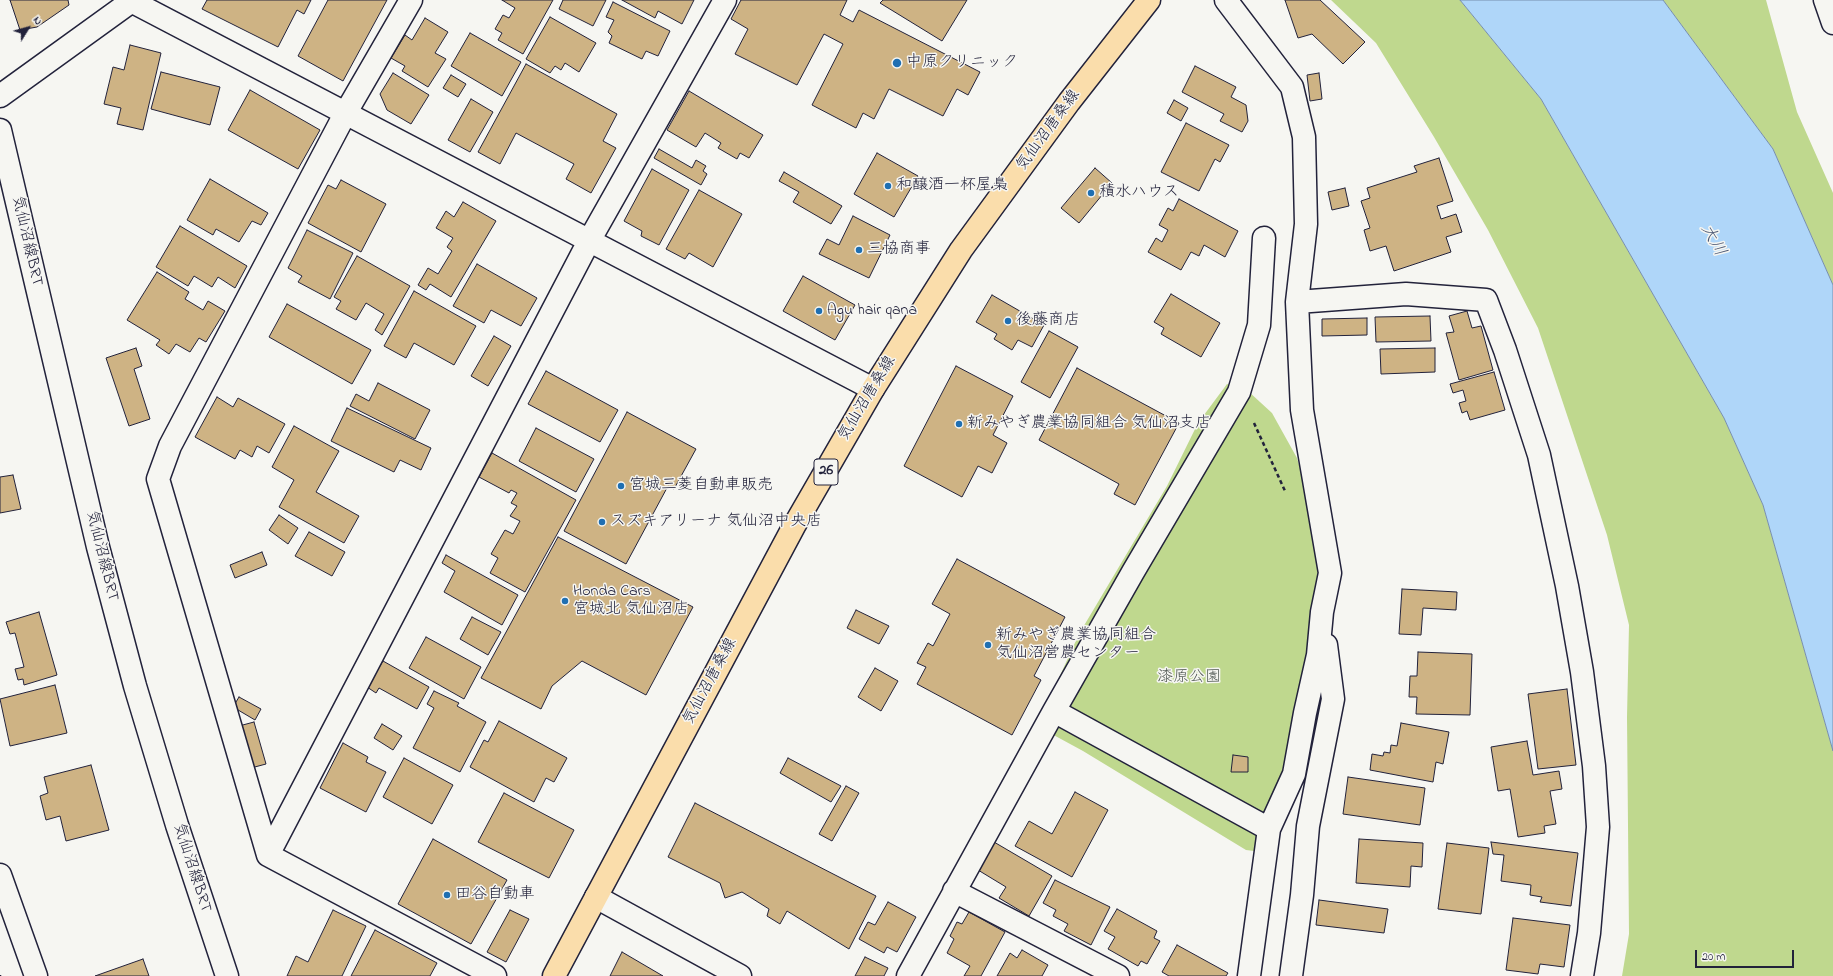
<!DOCTYPE html>
<html>
<head>
<meta charset="utf-8">
<style>
  body { margin:0 }
  #map { position:relative; width:1833px; height:976px; overflow:hidden; background:#f6f6f2; font-family:"Indie Flower",sans-serif }
  canvas { display:block }
  .north { position:absolute; left:8px; top:8px; width:40px; height:40px; -webkit-text-stroke:3px #f6f6f2; paint-order:stroke; rotate:53deg; font-size:11px; font-weight:700; line-height:16px; text-align:center; color:#22223b }
  .north::after { content:''; display:block; margin:auto; width:14px; height:18px; background:#22223b; clip-path:polygon(50% 0,100% 100%,50% 72%,0 100%) }
  .scale { position:absolute; left:1695px; top:950px; width:99px; height:18px; box-sizing:border-box; border:2px solid #22223b; border-top:0; padding-left:5px; font-size:12px; line-height:14px; white-space:nowrap; color:#22223b; -webkit-text-stroke:3px #f6f6f2; paint-order:stroke }
</style>
</head>
<body>
<div id="map">
<canvas width="1833" height="976"></canvas>
<div class="north">N</div>
<div class="scale">20 m</div>
</div>
<script>
const context = document.querySelector('canvas').getContext('2d');
context.lineJoin = 'round';
function paint(path, color) { context.fillStyle = color; context.fill(path, 'evenodd'); }
const toPath = rows => new Path2D(rows.map(r => 'M' + r).join(''));
function trace(path, color, width, dash) { context.strokeStyle = color; context.lineWidth = width; context.lineCap = dash ? 'butt' : 'round'; context.setLineDash(dash || []); context.stroke(path); }
function label(font, color, halo, rows, align = 'center') {
  context.font = font + ' "Indie Flower","Klee One",sans-serif'; context.lineWidth = 3; context.setLineDash([]); context.textBaseline = 'middle'; context.strokeStyle = halo; context.fillStyle = color; for (const [text, x, y, turn = 0] of rows) {
    context.save(); context.translate(x, y); context.rotate((+turn || 0) * Math.PI / 180); context.textAlign = isNaN(turn) ? turn : align; if (halo) context.strokeText(text, 0, 0); context.fillText(text, 0, 0); context.restore();
  }
}
const green = toPath([
  [1331,0,1460,0,1541,99,1724,418,1763,505,1833,751,1833,976,1622,976,1629,934,1627,717,1629,625,1607,535,1538,328,1488,230,1434,137,1376,43],
  [1663,0,1766,0,1797,112,1833,193,1833,285,1773,149],
  [1227,384,1248,391,1272,413,1297,458,1311,506,1323,579,1291,758,1254,851,1246,850,1083,751,1037,726,1079,634,1167,486,1198,423]
]);
const water = toPath([
  [1460,0,1663,0,1773,149,1833,285,1833,751,1763,505,1724,418,1541,99,1460,0]
]);
const building = toPath([
  [10,0,68,0,69,5,37,27,20,30,10,0],
  [207,0,311,0,304,14,297,10,278,47,202,9,207,0],
  [328,0,387,0,343,81,298,56,328,0],
  [502,0,553,0,523,54,498,40,502,33,495,29,503,15,509,18,515,8,502,0],
  [563,0,606,0,593,26,559,9,563,0],
  [622,0,694,0,682,24,658,11,655,18,622,0],
  [741,0,847,0,840,15,853,22,859,10,980,72,968,95,957,89,943,116,889,89,874,119,863,113,856,128,812,105,843,44,824,34,797,85,735,54,748,29,731,19,741,0],
  [883,0,967,0,942,41,880,3,883,0],
  [1285,0,1320,0,1365,42,1343,64,1312,34,1298,38,1285,0],
  [613,2,670,31,658,56,646,51,642,59,609,43,612,36,608,32,614,20,606,17,613,2],
  [550,17,596,43,579,72,565,63,561,70,555,66,550,73,526,59,550,17],
  [425,18,448,32,435,53,446,59,428,87,402,71,405,66,391,58,405,35,412,40,425,18],
  [470,33,521,62,502,96,451,66,470,33],
  [130,45,161,53,143,130,117,124,121,108,104,104,113,67,124,70,130,45],
  [526,64,617,114,603,141,616,148,591,193,566,179,574,164,516,133,500,164,478,152,526,64],
  [1195,66,1236,87,1231,97,1246,105,1248,121,1242,132,1220,121,1224,114,1182,92,1195,66],
  [161,72,220,87,210,125,151,109,161,72],
  [393,73,429,95,411,124,387,110,380,94,393,73],
  [1319,73,1322,99,1310,101,1307,75,1319,73],
  [451,75,466,84,458,97,443,88,451,75],
  [250,90,320,130,298,169,228,130,250,90],
  [689,91,763,135,749,158,740,153,737,159,718,148,721,143,705,133,696,147,667,130,689,91],
  [471,99,493,112,470,152,448,140,471,99],
  [1174,100,1188,108,1181,121,1167,113,1174,100],
  [1186,123,1229,145,1220,162,1215,159,1199,191,1161,172,1186,123],
  [659,149,692,168,696,160,706,166,703,171,707,174,701,185,654,158,659,149],
  [877,153,918,176,894,217,854,194,877,153],
  [1439,158,1453,201,1437,206,1441,219,1456,214,1462,232,1446,237,1451,252,1394,271,1386,246,1370,251,1364,230,1370,228,1361,201,1370,198,1367,188,1417,172,1414,166,1439,158],
  [1095,168,1112,183,1079,223,1061,208,1095,168],
  [652,169,689,190,659,245,641,236,642,231,624,221,652,169],
  [784,172,842,206,831,224,793,202,799,192,779,181,784,172],
  [210,179,268,213,261,225,252,221,239,242,216,229,213,235,187,220,210,179],
  [341,180,386,204,361,252,308,223,328,185,336,189,341,180],
  [1345,188,1349,206,1332,210,1328,192,1345,188],
  [699,190,742,214,713,267,689,253,685,259,666,249,699,190],
  [1179,199,1238,231,1225,257,1204,245,1199,256,1191,252,1181,270,1148,252,1156,238,1162,242,1168,230,1159,225,1168,208,1173,211,1179,199],
  [463,202,496,221,451,297,430,284,426,290,418,285,428,268,438,274,452,251,447,247,453,238,436,228,446,211,454,217,463,202],
  [853,216,890,235,869,278,819,254,827,239,839,245,853,216],
  [180,226,247,266,235,288,218,277,212,287,194,276,188,286,156,267,180,226],
  [307,230,353,253,330,299,298,282,302,276,288,268,307,230],
  [357,256,410,286,382,335,375,330,384,314,366,303,356,320,336,309,341,301,334,297,357,256],
  [477,264,537,298,521,326,491,310,484,323,453,306,477,264],
  [157,272,189,292,185,299,203,310,208,301,225,311,206,342,199,338,190,352,176,344,169,354,156,345,160,340,127,320,157,272],
  [803,276,855,305,835,340,783,311,803,276],
  [414,291,476,326,454,365,414,343,406,358,384,346,414,291],
  [1171,294,1220,323,1201,357,1161,334,1164,328,1154,322,1171,294],
  [992,295,1044,325,1032,347,1018,340,1012,350,994,339,997,334,976,322,992,295],
  [287,304,371,350,352,384,269,337,287,304],
  [1467,311,1472,328,1481,326,1493,370,1459,380,1446,333,1454,332,1449,316,1467,311],
  [1430,316,1431,341,1376,342,1375,317,1430,316],
  [1367,318,1367,335,1322,336,1322,319,1367,318],
  [1049,331,1078,347,1050,398,1021,382,1049,331],
  [494,336,511,346,488,386,471,376,494,336],
  [136,348,142,366,134,369,150,419,129,426,106,358,136,348],
  [1435,348,1435,372,1381,374,1380,349,1435,348],
  [956,366,1013,396,993,435,1007,443,992,473,978,466,962,497,904,466,956,366],
  [1077,368,1179,423,1135,505,1114,494,1119,484,1039,440,1077,368],
  [546,371,618,410,600,442,528,404,546,371],
  [1494,372,1505,410,1470,420,1467,411,1462,413,1459,403,1466,401,1463,390,1453,393,1450,384,1494,372],
  [378,383,430,410,415,439,350,406,356,394,369,401,378,383],
  [217,397,233,407,238,398,285,424,269,453,257,446,252,457,240,450,235,459,195,437,217,397],
  [347,408,431,448,421,470,400,460,394,472,331,441,347,408],
  [627,412,696,449,674,489,668,486,626,564,564,531,627,412],
  [294,426,339,451,316,492,359,516,344,543,279,507,294,480,272,467,294,426],
  [536,428,594,459,576,492,519,461,536,428],
  [492,453,576,500,525,592,490,573,498,558,491,554,505,530,513,534,520,521,510,516,517,506,511,503,517,493,511,490,509,493,479,477,492,453],
  [13,475,21,509,0,513,0,477,13,475],
  [279,515,298,528,288,544,269,530,279,515],
  [309,532,345,552,332,576,295,556,309,532],
  [558,537,693,607,646,695,582,661,552,686,541,709,481,678,558,537],
  [262,552,267,565,235,578,230,565,262,552],
  [446,555,518,595,502,625,444,592,455,571,442,563,446,555],
  [957,559,1065,617,1034,676,1041,680,1012,735,917,684,926,667,917,663,928,643,933,646,950,614,932,604,957,559],
  [1402,589,1457,592,1456,610,1423,608,1421,635,1399,634,1402,589],
  [856,610,889,626,879,644,847,628,856,610],
  [39,612,57,675,24,685,23,679,18,680,15,669,24,667,15,633,10,634,6,622,39,612],
  [472,617,501,632,488,655,460,639,472,617],
  [426,637,481,667,464,699,409,668,426,637],
  [1418,652,1472,654,1470,715,1416,714,1417,697,1409,697,1410,676,1417,676,1418,652],
  [383,661,429,687,417,709,379,688,376,693,367,687,383,661],
  [875,668,898,681,881,711,858,697,875,668],
  [55,685,67,733,10,746,0,699,55,685],
  [1567,689,1576,765,1538,769,1528,694,1567,689],
  [434,691,459,703,457,706,486,722,460,772,413,748,434,708,427,704,434,691],
  [239,697,261,709,255,720,233,707,239,697],
  [499,721,567,758,554,782,546,778,534,802,470,767,484,740,488,742,499,721],
  [254,722,266,764,251,768,239,726,254,722],
  [1401,723,1449,732,1443,764,1436,762,1433,782,1370,770,1372,754,1383,756,1384,752,1390,753,1391,745,1397,746,1401,723],
  [382,724,402,736,393,750,374,738,382,724],
  [1527,741,1533,775,1559,771,1562,789,1550,791,1556,824,1544,826,1545,833,1518,837,1510,789,1498,791,1491,747,1527,741],
  [343,743,368,757,366,762,386,772,366,812,320,788,343,743],
  [1233,755,1248,757,1248,772,1231,772,1233,755],
  [404,758,453,785,432,824,383,797,404,758],
  [788,758,841,786,831,802,780,773,788,758],
  [91,765,109,830,66,841,60,816,46,820,40,796,48,793,44,777,91,765],
  [1348,777,1425,788,1420,825,1343,814,1348,777],
  [846,786,859,793,832,841,819,834,846,786],
  [1075,792,1108,810,1072,877,1015,846,1029,821,1052,834,1075,792],
  [504,793,574,830,549,878,478,842,504,793],
  [695,803,876,896,849,949,787,911,780,924,767,916,769,909,742,892,725,898,720,883,668,857,695,803],
  [433,839,507,880,471,944,398,904,433,839],
  [1359,839,1423,843,1422,867,1411,866,1410,887,1356,883,1359,839],
  [994,842,1052,876,1029,916,999,898,1006,887,978,870,994,842],
  [1491,842,1578,853,1571,906,1540,902,1542,897,1530,895,1531,885,1501,881,1504,855,1493,854,1491,842],
  [1447,843,1489,848,1481,914,1438,909,1447,843],
  [1055,880,1110,907,1091,945,1064,931,1068,924,1053,916,1056,910,1043,903,1055,880],
  [1319,900,1388,909,1384,933,1316,925,1319,900],
  [888,902,916,917,897,952,887,947,884,953,859,939,868,922,875,925,888,902],
  [1117,909,1157,931,1154,938,1160,941,1147,964,1141,961,1138,966,1108,949,1115,937,1104,931,1117,909],
  [333,910,366,926,342,976,287,976,296,956,308,962,333,910],
  [510,910,529,919,506,962,487,952,510,910],
  [969,912,1005,932,981,976,964,976,970,966,947,953,954,939,950,936,957,922,962,924,969,912],
  [1513,918,1570,925,1564,967,1540,964,1538,974,1506,970,1513,918],
  [375,930,437,963,430,976,351,976,375,930],
  [1177,945,1228,973,1226,976,1169,976,1162,972,1177,945],
  [1022,950,1048,965,1042,976,997,976,1010,953,1017,958,1022,950],
  [622,952,663,976,610,976,622,952],
  [865,957,888,968,884,976,855,976,865,957],
  [143,959,149,976,95,976,143,959]
]);
const path = toPath([
  [1254,423,1285,491],
  [0,975,0,976]
]);
const minor = toPath([
  [1226,0,1292,87,1304,137,1306,224,1297,302,1302,410,1330,573,1322,612,1318,655,1305,713,1294,774,1269,829,1249,976],
  [1825,0,1833,23],
  [131,1,873,389],
  [0,96,133,0],
  [0,130,98,547,135,686,177,825,227,976],
  [1297,302,1406,294,1486,300,1505,350,1539,455,1567,586,1582,672,1594,766,1598,827,1589,933,1582,976],
  [1054,711,1269,829],
  [268,855,158,479,170,446,345,114,411,0],
  [0,875,36,976],
  [954,891,1118,976],
  [596,897,740,976],
  [495,976,268,855,589,241,725,0],
  [908,976,1054,711,1133,572,1239,392,1259,325,1264,238],
  [1291,976,1302,895,1308,826,1333,699,1326,645]
]);
const major = toPath([
  [554,976,794,526,873,389,961,250,1069,102,1149,0]
]);
const markers = [
  [897,63,5,"#1f6fb2"],
  [888,186,4,"#1f6fb2"],
  [1091,193,4,"#1f6fb2"],
  [859,250,4,"#1f6fb2"],
  [819,311,4,"#1f6fb2"],
  [1008,321,4,"#1f6fb2"],
  [959,424,4,"#1f6fb2"],
  [621,486,4,"#1f6fb2"],
  [602,522,4,"#1f6fb2"],
  [565,601,4,"#1f6fb2"],
  [988,645,4,"#1f6fb2"],
  [447,895,4,"#1f6fb2"]
];
const shields = [
  [826,472,24]
];
const shieldNames = [
  ["26",826,472]
];
const poiNames = [
  ["中原クリニック",906,63],
  ["和醸酒一杯屋梟",896,186],
  ["積水ハウス",1099,193],
  ["三協商事",867,250],
  ["Agu hair qana",827,311],
  ["後藤商店",1016,321],
  ["新みやぎ農業協同組合 気仙沼支店",967,424],
  ["宮城三菱自動車販売",629,486],
  ["スズキアリーナ 気仙沼中央店",610,522],
  ["Honda Cars",573,592],
  ["宮城北 気仙沼店",573,610],
  ["新みやぎ農業協同組合",996,636],
  ["気仙沼営農センター",996,654],
  ["田谷自動車",455,895]
];
const streetNames = [
  ["気仙沼唐桑線",1049,131,-54],
  ["気仙沼線BRT",26,241,77],
  ["気仙沼唐桑線",868,399,-59],
  ["気仙沼線BRT",101,556,76],
  ["気仙沼唐桑線",711,682,-62],
  ["気仙沼線BRT",191,868,72]
];
const parkNames = [
  ["漆原公園",1189,678]
];
const waterNames = [
  ["大川",1712,241,61]
];
paint(green, '#bfd88e');
paint(water, '#afd6f9');
trace(water, '#778ead', 1);
paint(building, '#ceb384');
trace(building, '#22223b', 1);
trace(minor, '#22223b', 25);
trace(major, '#22223b', 25);
trace(path, '#22223b', 2.5, [4, 3]);
trace(minor, '#f6f6f2', 22);
trace(major, '#faddab', 22);
for (const [x, y, r, color] of markers) { const dot = new Path2D(); dot.arc(x, y, r, 0, 2 * Math.PI); context.fillStyle = color; context.fill(dot); trace(dot, '#f6f6f2', 1.5); }
for (const [x, y, w] of shields) { const box = new Path2D(); box.roundRect(x - w / 2, y - 13, w, 26, 3); context.fillStyle = '#f6f6f2'; context.fill(box); trace(box, '#22223b', 1); }
label('bold 15px', '#22223b', null, shieldNames);
label('16px', '#22223b', '#f6f6f2', poiNames, 'left');
label('16px', '#22223b', '#f6f6f2', streetNames);
label('16px', '#515954', '#f6f6f2', parkNames);
label('italic 17px', '#4c5874', '#f6f6f2', waterNames);
</script>
</body>
</html>
